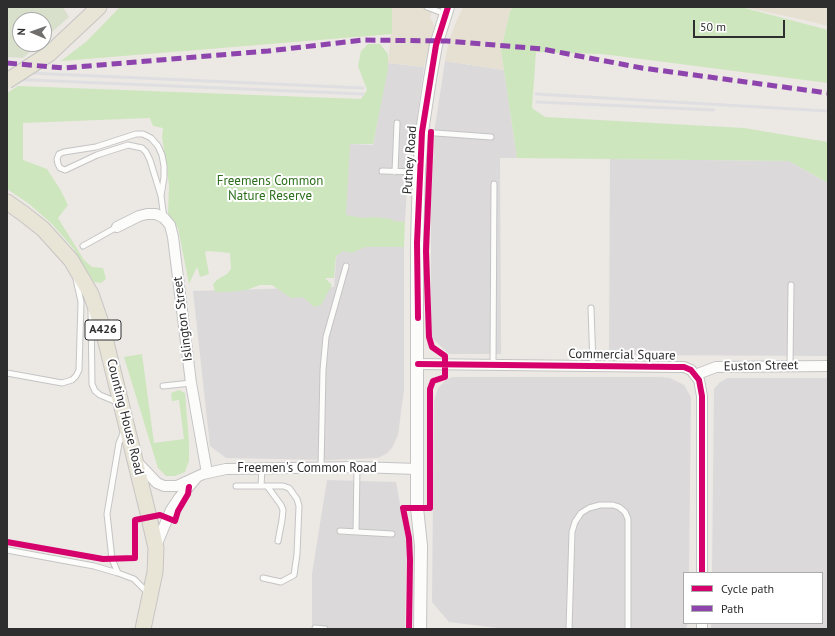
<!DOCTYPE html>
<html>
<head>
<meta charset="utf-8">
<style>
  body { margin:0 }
  #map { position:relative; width:835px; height:636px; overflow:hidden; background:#ece8e4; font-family:"PT Sans",sans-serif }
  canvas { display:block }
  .frame { position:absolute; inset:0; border:8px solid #2e2e2e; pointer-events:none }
  .legend { position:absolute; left:683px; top:572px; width:140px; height:52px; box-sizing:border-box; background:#fff; border:1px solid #ababab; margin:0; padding:5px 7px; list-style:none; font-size:12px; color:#2e2e2e }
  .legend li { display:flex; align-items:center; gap:8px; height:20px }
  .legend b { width:20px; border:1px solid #ababab }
  .north { position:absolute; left:12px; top:12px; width:40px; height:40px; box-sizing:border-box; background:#fff; border:1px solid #ababab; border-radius:50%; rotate:272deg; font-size:11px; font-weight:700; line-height:16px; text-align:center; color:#2e2e2e }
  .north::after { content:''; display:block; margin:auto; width:14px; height:18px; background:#706f6e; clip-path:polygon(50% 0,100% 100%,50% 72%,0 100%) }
  .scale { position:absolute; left:693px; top:20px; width:92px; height:18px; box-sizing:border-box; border:2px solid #2e2e2e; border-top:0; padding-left:5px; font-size:12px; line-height:14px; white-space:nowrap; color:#2e2e2e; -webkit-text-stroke:3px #fff; paint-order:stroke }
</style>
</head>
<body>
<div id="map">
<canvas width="835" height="636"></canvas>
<div class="frame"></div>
<ul class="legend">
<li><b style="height:5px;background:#d6006c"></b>Cycle path</li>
<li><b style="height:5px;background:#8e44ad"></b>Path</li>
</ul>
<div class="north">N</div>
<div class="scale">50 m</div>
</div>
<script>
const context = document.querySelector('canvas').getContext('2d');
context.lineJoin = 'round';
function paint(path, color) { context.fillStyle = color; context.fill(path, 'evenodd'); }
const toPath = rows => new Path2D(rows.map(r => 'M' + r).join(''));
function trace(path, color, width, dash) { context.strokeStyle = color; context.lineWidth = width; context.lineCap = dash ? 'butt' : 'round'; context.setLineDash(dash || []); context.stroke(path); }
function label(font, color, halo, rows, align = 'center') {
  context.font = font + ' "PT Sans",sans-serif'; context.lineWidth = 4; context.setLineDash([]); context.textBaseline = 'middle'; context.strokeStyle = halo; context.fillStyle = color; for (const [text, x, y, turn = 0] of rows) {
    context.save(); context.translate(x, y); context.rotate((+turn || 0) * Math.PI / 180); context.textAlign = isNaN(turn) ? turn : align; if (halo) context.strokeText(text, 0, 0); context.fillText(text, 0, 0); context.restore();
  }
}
const industrial = toPath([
  [445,61,504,70,517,158,500,158,501,354,449,354,431,337,431,204,435,127],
  [388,63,424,67,418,111,413,152,409,152,405,222,345,220,348,144,373,145],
  [610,159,789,161,828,183,828,356,609,355],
  [337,247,404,247,404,390,398,435,392,448,386,454,378,458,328,460,226,458,210,446,193,291,334,287],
  [453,377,661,377,670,378,684,385,691,397,689,573,684,573,684,623,688,623,686,629,506,629,449,622,432,602,434,401,438,388,447,379],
  [727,378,828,378,828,629,711,629,711,623,822,623,822,573,712,573,714,389,719,383],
  [327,480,396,482,407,543,405,629,312,629,312,574]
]);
const education = toPath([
  [120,7,433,7,430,18,433,22,434,28,424,67,388,63,391,34,61,61,87,41],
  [463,7,513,7,510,11,501,50,504,70,445,61,448,44,456,22],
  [743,7,828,7,828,26,804,20]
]);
const green = toPath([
  [120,7,392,7,392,34,61,61,87,41],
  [513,7,741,7,828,30,828,83,602,54,536,52,532,108,545,117,744,128,828,142,828,183,789,161,517,158,501,50,510,11],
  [368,44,380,44,388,54,388,69,373,144,350,144,346,215,362,218,375,217,391,219,394,221,405,222,404,247,365,247,352,253,343,251,336,256,334,278,325,278,332,285,321,305,314,307,303,297,291,298,272,285,260,285,247,290,227,292,215,292,213,284,218,279,227,274,231,269,230,253,208,251,205,252,209,274,200,277,197,267,189,284,178,228,168,214,169,185,162,137,163,128,153,126,150,118,23,123,23,160,47,169,60,189,68,205,58,218,84,260,92,267,103,268,106,279,101,283,94,282,73,248,52,224,28,203,7,189,7,93,18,86,361,99,367,90,358,66,361,51],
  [142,354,154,443,184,439,179,400,172,401,171,393,179,390,185,393,189,442,189,461,185,472,175,476,166,476,158,468,124,357]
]);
const cemetery = toPath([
  [7,7,63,7,69,17,44,39,44,20,20,20,20,44,39,44,23,58,7,57]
]);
const service = toPath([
  [427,7,445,14],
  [422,132,491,137],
  [382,171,418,172],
  [395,172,397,123],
  [161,196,164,177,164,166,162,155,158,146,151,138,143,134,136,134,96,147,64,152,59,154,57,159,58,164,60,168,65,170,97,155,128,145,142,148,146,152,150,160,161,196,164,218],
  [83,246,117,227],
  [591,308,593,365],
  [91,311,92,384,95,391,100,395,117,402],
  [790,365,791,285],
  [493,366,494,184],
  [7,373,62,383,72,380,76,376,79,370,81,302,76,279],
  [163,386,191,383],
  [321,467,323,370,326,337,346,266],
  [236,486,283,486,289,488,297,499,299,506,297,554,294,575,281,582,263,578],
  [261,486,262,468],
  [267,486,281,505,283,510,282,520,278,541],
  [340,531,392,534],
  [356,532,357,467],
  [7,550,94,566,118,573,134,579,147,592],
  [118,573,112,559,107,514,119,443,124,431],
  [315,628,325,629],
  [569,629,572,532,575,522,581,513,589,508,600,505,613,505,619,507,625,512,628,519,628,629]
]);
const minor = toPath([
  [117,227,139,216,147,214,156,214,164,218,170,225,173,237,191,383,207,473],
  [418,364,676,367,684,367,691,370,699,380,702,396,702,573],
  [695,375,716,367,828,366],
  [137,462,157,483,164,486,177,486,203,474,226,469,357,467,418,469],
  [156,546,171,510,179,498,197,477],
  [702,623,702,629]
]);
const tertiary = toPath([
  [420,629,421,546,417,508,417,243,419,172,422,132,430,79,436,45,448,7]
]);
const primary = toPath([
  [49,54,99,7],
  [7,202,24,214,43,229,71,260,91,294,102,326,147,509,156,548,155,572,143,629]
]);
const rail = toPath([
  [7,72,363,88],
  [7,79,363,94],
  [536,94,828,111],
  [537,102,714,110]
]);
const primaryBridge = toPath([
  [7,81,49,54]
]);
const quiet = toPath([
  [7,63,64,68,268,51,363,40,447,41,542,49,642,68,828,93]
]);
const cycleway = toPath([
  [418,318,417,243,422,132,436,45,448,7],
  [418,364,676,367,684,367,691,370,699,380,702,396,702,573],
  [7,542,103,559,135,558,135,520,160,515,175,521,178,511,188,494,189,487],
  [409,629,410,560,409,538,403,508,430,508,430,389,433,381,445,377,445,356,432,347,429,337,426,251,431,132]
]);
const shields = [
  [103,330,36]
];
const shieldNames = [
  ["A426",103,330]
];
const streetNames = [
  ["Putney Road",410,160,-86],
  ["Islington Street",183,319,-97],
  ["Commercial Square",622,355,1],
  ["Euston Street",761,366,-1],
  ["Counting House Road",125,417,76],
  ["Freemen's Common Road",307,468]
];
const parkNames = [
  ["Freemens Common",270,181],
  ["Nature Reserve",270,196]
];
paint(industrial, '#dcd9db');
paint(education, '#e6e0d3');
paint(green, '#cee6be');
paint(cemetery, '#d8e0cc');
trace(service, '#c5c4c5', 7);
trace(minor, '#c5c4c5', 12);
trace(tertiary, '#c5c4c5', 14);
trace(primary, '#c6c5c4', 17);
trace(service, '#fcfcfb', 5);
trace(minor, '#fcfcfb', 10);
trace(tertiary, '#fcfcfb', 12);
trace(primary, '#e8e4d6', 15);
trace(rail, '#dfdfe1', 3);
trace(primaryBridge, '#c6c5c4', 17, []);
trace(primaryBridge, '#e8e4d6', 15);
trace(quiet, '#8e44ad', 5, [10, 5]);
trace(cycleway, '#d6006c', 6);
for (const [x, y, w] of shields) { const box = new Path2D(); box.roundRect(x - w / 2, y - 10, w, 20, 3); context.fillStyle = '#fff'; context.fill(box); trace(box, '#2e2e2e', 1); }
label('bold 12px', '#2e2e2e', null, shieldNames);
label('13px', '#2e2e2e', '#fff', streetNames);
label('13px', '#2c6e1b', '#fff', parkNames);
</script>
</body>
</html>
